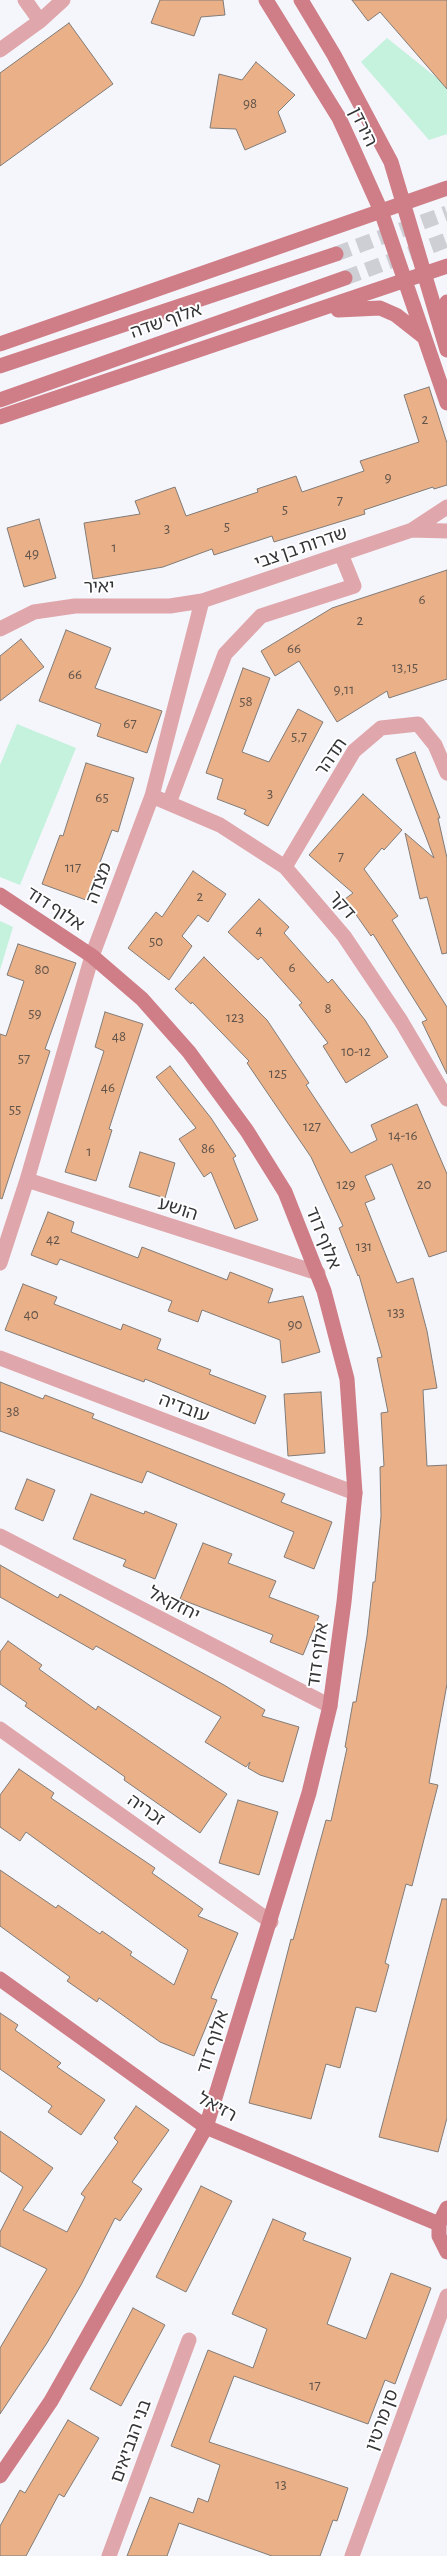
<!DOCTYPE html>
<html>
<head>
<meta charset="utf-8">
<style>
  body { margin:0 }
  canvas { display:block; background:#f5f5fc }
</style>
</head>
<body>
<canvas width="447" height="2556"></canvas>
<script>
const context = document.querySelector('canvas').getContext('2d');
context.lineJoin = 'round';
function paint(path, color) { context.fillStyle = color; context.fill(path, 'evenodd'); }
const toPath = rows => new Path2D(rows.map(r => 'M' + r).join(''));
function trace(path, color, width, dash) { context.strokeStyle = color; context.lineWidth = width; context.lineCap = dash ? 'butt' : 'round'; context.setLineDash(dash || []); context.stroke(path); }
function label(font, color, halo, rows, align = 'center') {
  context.font = font + ' "Alegreya Sans","Noto Sans Hebrew",sans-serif'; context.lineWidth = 4; context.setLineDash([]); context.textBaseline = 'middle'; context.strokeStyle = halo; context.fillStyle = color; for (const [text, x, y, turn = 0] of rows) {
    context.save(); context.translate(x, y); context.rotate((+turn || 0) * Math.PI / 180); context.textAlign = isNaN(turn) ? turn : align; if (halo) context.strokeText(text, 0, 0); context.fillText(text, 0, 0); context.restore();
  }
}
const green = toPath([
  [387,38,447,86,447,134,429,140,361,62],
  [17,724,76,748,20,885,0,877,0,765],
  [0,921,13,927,0,970]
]);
const building = toPath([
  [160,0,223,0,225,15,201,17,194,36,151,23,160,0],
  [352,0,447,0,447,89,380,12,368,21,352,0],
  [69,23,113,84,0,166,0,73,69,23],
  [256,62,295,95,278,112,286,132,245,150,236,129,210,128,219,74,242,80,256,62],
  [429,387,447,443,447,485,434,489,433,487,364,510,365,514,274,542,272,536,214,555,212,549,163,567,93,579,84,523,140,514,135,501,175,487,186,516,258,492,257,489,296,476,302,492,364,471,360,461,419,442,404,395,429,387],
  [39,519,56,578,24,587,7,528,39,519],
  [447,570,447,679,389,698,387,691,337,722,299,661,275,676,261,651,332,608,447,570],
  [66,630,111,648,95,688,162,711,147,753,97,736,101,724,39,701,66,630],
  [21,639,44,667,0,701,0,656,21,639],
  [243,668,270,678,242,752,269,762,298,709,323,722,268,826,244,814,246,810,217,799,223,779,206,773,243,668],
  [415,752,440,818,438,818,447,858,447,953,442,954,427,897,420,899,405,833,434,858,396,759,415,752],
  [86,763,134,778,118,832,112,830,86,900,42,884,60,835,63,836,86,763],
  [363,794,402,830,384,850,382,848,364,869,398,916,392,920,447,1007,447,1074,422,1022,427,1020,373,934,371,936,345,899,353,893,309,855,363,794],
  [193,871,226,894,208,922,198,915,182,936,192,946,169,980,128,948,156,912,162,917,193,871],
  [259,899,289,927,284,933,328,983,332,979,365,1020,388,1057,346,1083,323,1046,328,1043,299,1005,302,1003,261,957,258,960,228,932,259,899],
  [18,944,76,963,45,1049,50,1051,2,1199,0,1198,0,1034,6,1036,24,981,7,975,18,944],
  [204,957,267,1020,309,1083,306,1085,351,1153,377,1140,371,1125,417,1104,447,1174,447,1251,429,1257,392,1164,365,1176,375,1199,365,1203,397,1283,413,1278,427,1331,437,1388,423,1390,427,1466,447,1465,447,1684,429,1783,438,1785,412,1886,406,1884,385,1963,389,1965,376,2012,356,2007,340,2068,326,2064,311,2119,249,2103,291,1939,293,1940,326,1820,331,1821,347,1748,345,1747,353,1702,356,1702,367,1636,373,1582,375,1582,381,1516,380,1467,384,1466,381,1413,388,1412,377,1358,382,1357,359,1275,358,1276,339,1228,343,1226,311,1157,247,1063,249,1061,192,1002,191,1004,175,989,204,957],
  [105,1012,143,1024,109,1129,112,1130,96,1181,65,1172,104,1051,95,1047,105,1012],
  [170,1066,211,1118,236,1156,233,1158,258,1220,235,1229,211,1172,204,1177,179,1139,196,1128,156,1077,170,1066],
  [140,1152,175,1163,165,1198,129,1187,140,1152],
  [48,1212,74,1222,71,1232,138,1258,142,1247,227,1280,230,1272,273,1289,268,1303,303,1296,320,1352,282,1363,280,1340,202,1310,198,1322,168,1311,172,1301,60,1259,57,1265,31,1255,48,1212],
  [23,1284,57,1297,54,1304,121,1330,123,1324,161,1339,157,1349,211,1370,209,1374,266,1396,255,1424,145,1379,144,1382,5,1330,23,1284],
  [0,1382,43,1399,45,1395,94,1414,92,1418,285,1494,281,1502,332,1522,314,1569,284,1557,294,1532,147,1471,142,1483,0,1431,0,1382],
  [321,1392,325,1453,288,1456,284,1394,321,1392],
  [27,1479,55,1490,43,1521,15,1509,27,1479],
  [91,1494,144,1514,145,1511,177,1524,155,1579,123,1566,126,1560,73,1539,91,1494],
  [203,1543,232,1554,228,1563,276,1581,269,1597,319,1616,303,1655,270,1642,273,1635,180,1599,203,1543],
  [0,1565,58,1598,60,1594,224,1685,265,1710,262,1716,299,1727,283,1782,260,1775,248,1768,250,1762,246,1767,205,1742,221,1717,96,1646,93,1650,0,1597,0,1565],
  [8,1641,42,1665,39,1669,96,1710,98,1706,227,1794,200,1833,124,1780,125,1777,25,1706,27,1703,0,1684,0,1652,8,1641],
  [19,1769,54,1793,51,1798,155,1868,152,1873,203,1909,198,1916,238,1933,211,1998,217,2000,194,2056,160,2042,99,1998,97,2002,67,1981,70,1977,0,1926,0,1870,56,1908,58,1905,100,1934,102,1931,132,1952,130,1955,174,1985,188,1950,26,1832,20,1841,0,1827,0,1795,19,1769],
  [238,1800,278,1812,259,1875,219,1863,238,1800],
  [442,1899,447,1899,447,2118,438,2152,379,2137,442,1899],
  [0,2013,18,2025,15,2030,61,2063,57,2067,105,2100,81,2135,48,2112,52,2106,0,2069,0,2013],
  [136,2106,169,2130,132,2182,142,2189,120,2221,115,2218,81,2285,47,2343,0,2414,0,2348,47,2269,0,2246,0,2232,23,2187,0,2171,0,2131,53,2168,23,2210,67,2232,85,2197,81,2194,118,2142,114,2138,136,2106],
  [201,2186,232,2201,186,2292,156,2277,201,2186],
  [273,2219,306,2233,303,2240,351,2258,327,2324,366,2339,391,2273,431,2288,395,2384,385,2380,368,2424,234,2376,209,2442,348,2488,337,2521,333,2520,320,2556,272,2556,179,2523,167,2556,127,2556,150,2497,193,2513,198,2498,208,2502,220,2465,171,2446,208,2350,253,2368,267,2329,232,2314,273,2219],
  [133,2308,165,2325,121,2406,90,2389,133,2308],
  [68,2420,99,2438,64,2497,59,2494,26,2556,0,2556,0,2526,20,2490,25,2493,68,2420]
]);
const secondaryTunnel = toPath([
  [336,254,447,213],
  [345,278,447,240]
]);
const street = toPath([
  [25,0,40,21],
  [0,50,40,21,63,0],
  [412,530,447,531],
  [0,629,34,612,75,606,170,606,202,601,412,530,447,507],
  [152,796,220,825,285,867,344,936,401,1021,447,1099],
  [169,803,225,654,261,616,354,586,341,554],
  [285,867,354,751,381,728,418,724,435,745,447,773],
  [27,1180,318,1273],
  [0,1263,27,1180,92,956,152,796,202,601],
  [0,1358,355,1493],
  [0,1536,330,1706],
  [0,1729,271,1922],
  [109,2556,189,2340],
  [352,2556,447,2296]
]);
const secondary = toPath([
  [266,0,339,118,351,144,381,211,447,403],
  [301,0,334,55,391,162,447,350],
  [338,310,380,308,396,315,424,337],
  [442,327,447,302],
  [0,344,447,188],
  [0,366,336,254],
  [0,400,345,278],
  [0,417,447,266],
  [0,895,92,956,142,999,189,1052,247,1131,285,1192,324,1291,347,1379,355,1493,344,1602,330,1706,309,1793,206,2127,51,2401,0,2476],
  [0,1979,206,2127,439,2224],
  [447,2208,439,2224,439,2236,447,2252]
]);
const numberNames = [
  ["98",250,103],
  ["2",425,419],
  ["9",388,477],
  ["7",340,500],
  ["5",285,509],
  ["5",227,526],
  ["3",167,528],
  ["1",114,547],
  ["49",32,553],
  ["6",422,599],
  ["2",360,620],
  ["66",294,648],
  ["13,15",405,667],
  ["66",75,674],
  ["9,11",344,689],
  ["58",246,701],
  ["67",130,723],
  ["5,7",299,736],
  ["3",270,793],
  ["65",102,797],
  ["7",341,856],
  ["117",73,867],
  ["2",200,896],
  ["4",259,930],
  ["50",156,941],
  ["6",292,967],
  ["80",42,969],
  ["8",328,1008],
  ["59",35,1013],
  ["123",235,1017],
  ["48",119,1036],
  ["10-12",356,1051],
  ["57",24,1058],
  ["125",278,1073],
  ["46",108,1087],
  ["55",15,1109],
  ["127",312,1126],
  ["14-16",403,1135],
  ["86",208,1148],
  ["1",89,1151],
  ["129",346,1184],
  ["20",424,1184],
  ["42",53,1239],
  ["131",364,1246],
  ["133",396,1312],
  ["40",31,1314],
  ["90",295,1324],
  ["38",13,1411],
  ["17",315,2385],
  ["13",281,2484]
];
const streetNames = [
  ["הירדן",363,127,64],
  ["אלוף שדה",166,321,-19],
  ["שדרות בן צבי",301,548,-19],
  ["יאיר",99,587,-1],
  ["תדהר",331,757,-55],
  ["מצדה",99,883,-69],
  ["דקר",342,905,49],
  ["אלוף דוד",55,909,33],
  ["הושע",178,1209,18],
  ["אלוף דוד",323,1238,68],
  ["עובדיה",184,1408,21],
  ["יחזקאל",174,1604,27],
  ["אלוף דוד",318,1655,-82],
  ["זכריה",146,1810,35],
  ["אלוף דוד",213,2042,-72],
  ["רזיאל",217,2107,29],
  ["סן מרטין",382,2420,-70],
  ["בני הנביאים",131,2441,-70]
];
paint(green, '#c4f2dc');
paint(building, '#eab087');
trace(building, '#817c78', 1);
trace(secondaryTunnel, '#cecfd5', 15, [15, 8]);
trace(street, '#dfa7ab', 15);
trace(secondary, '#cf7e87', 15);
label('15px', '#62544b', null, numberNames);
label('18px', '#343537', '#fff', streetNames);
</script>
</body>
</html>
